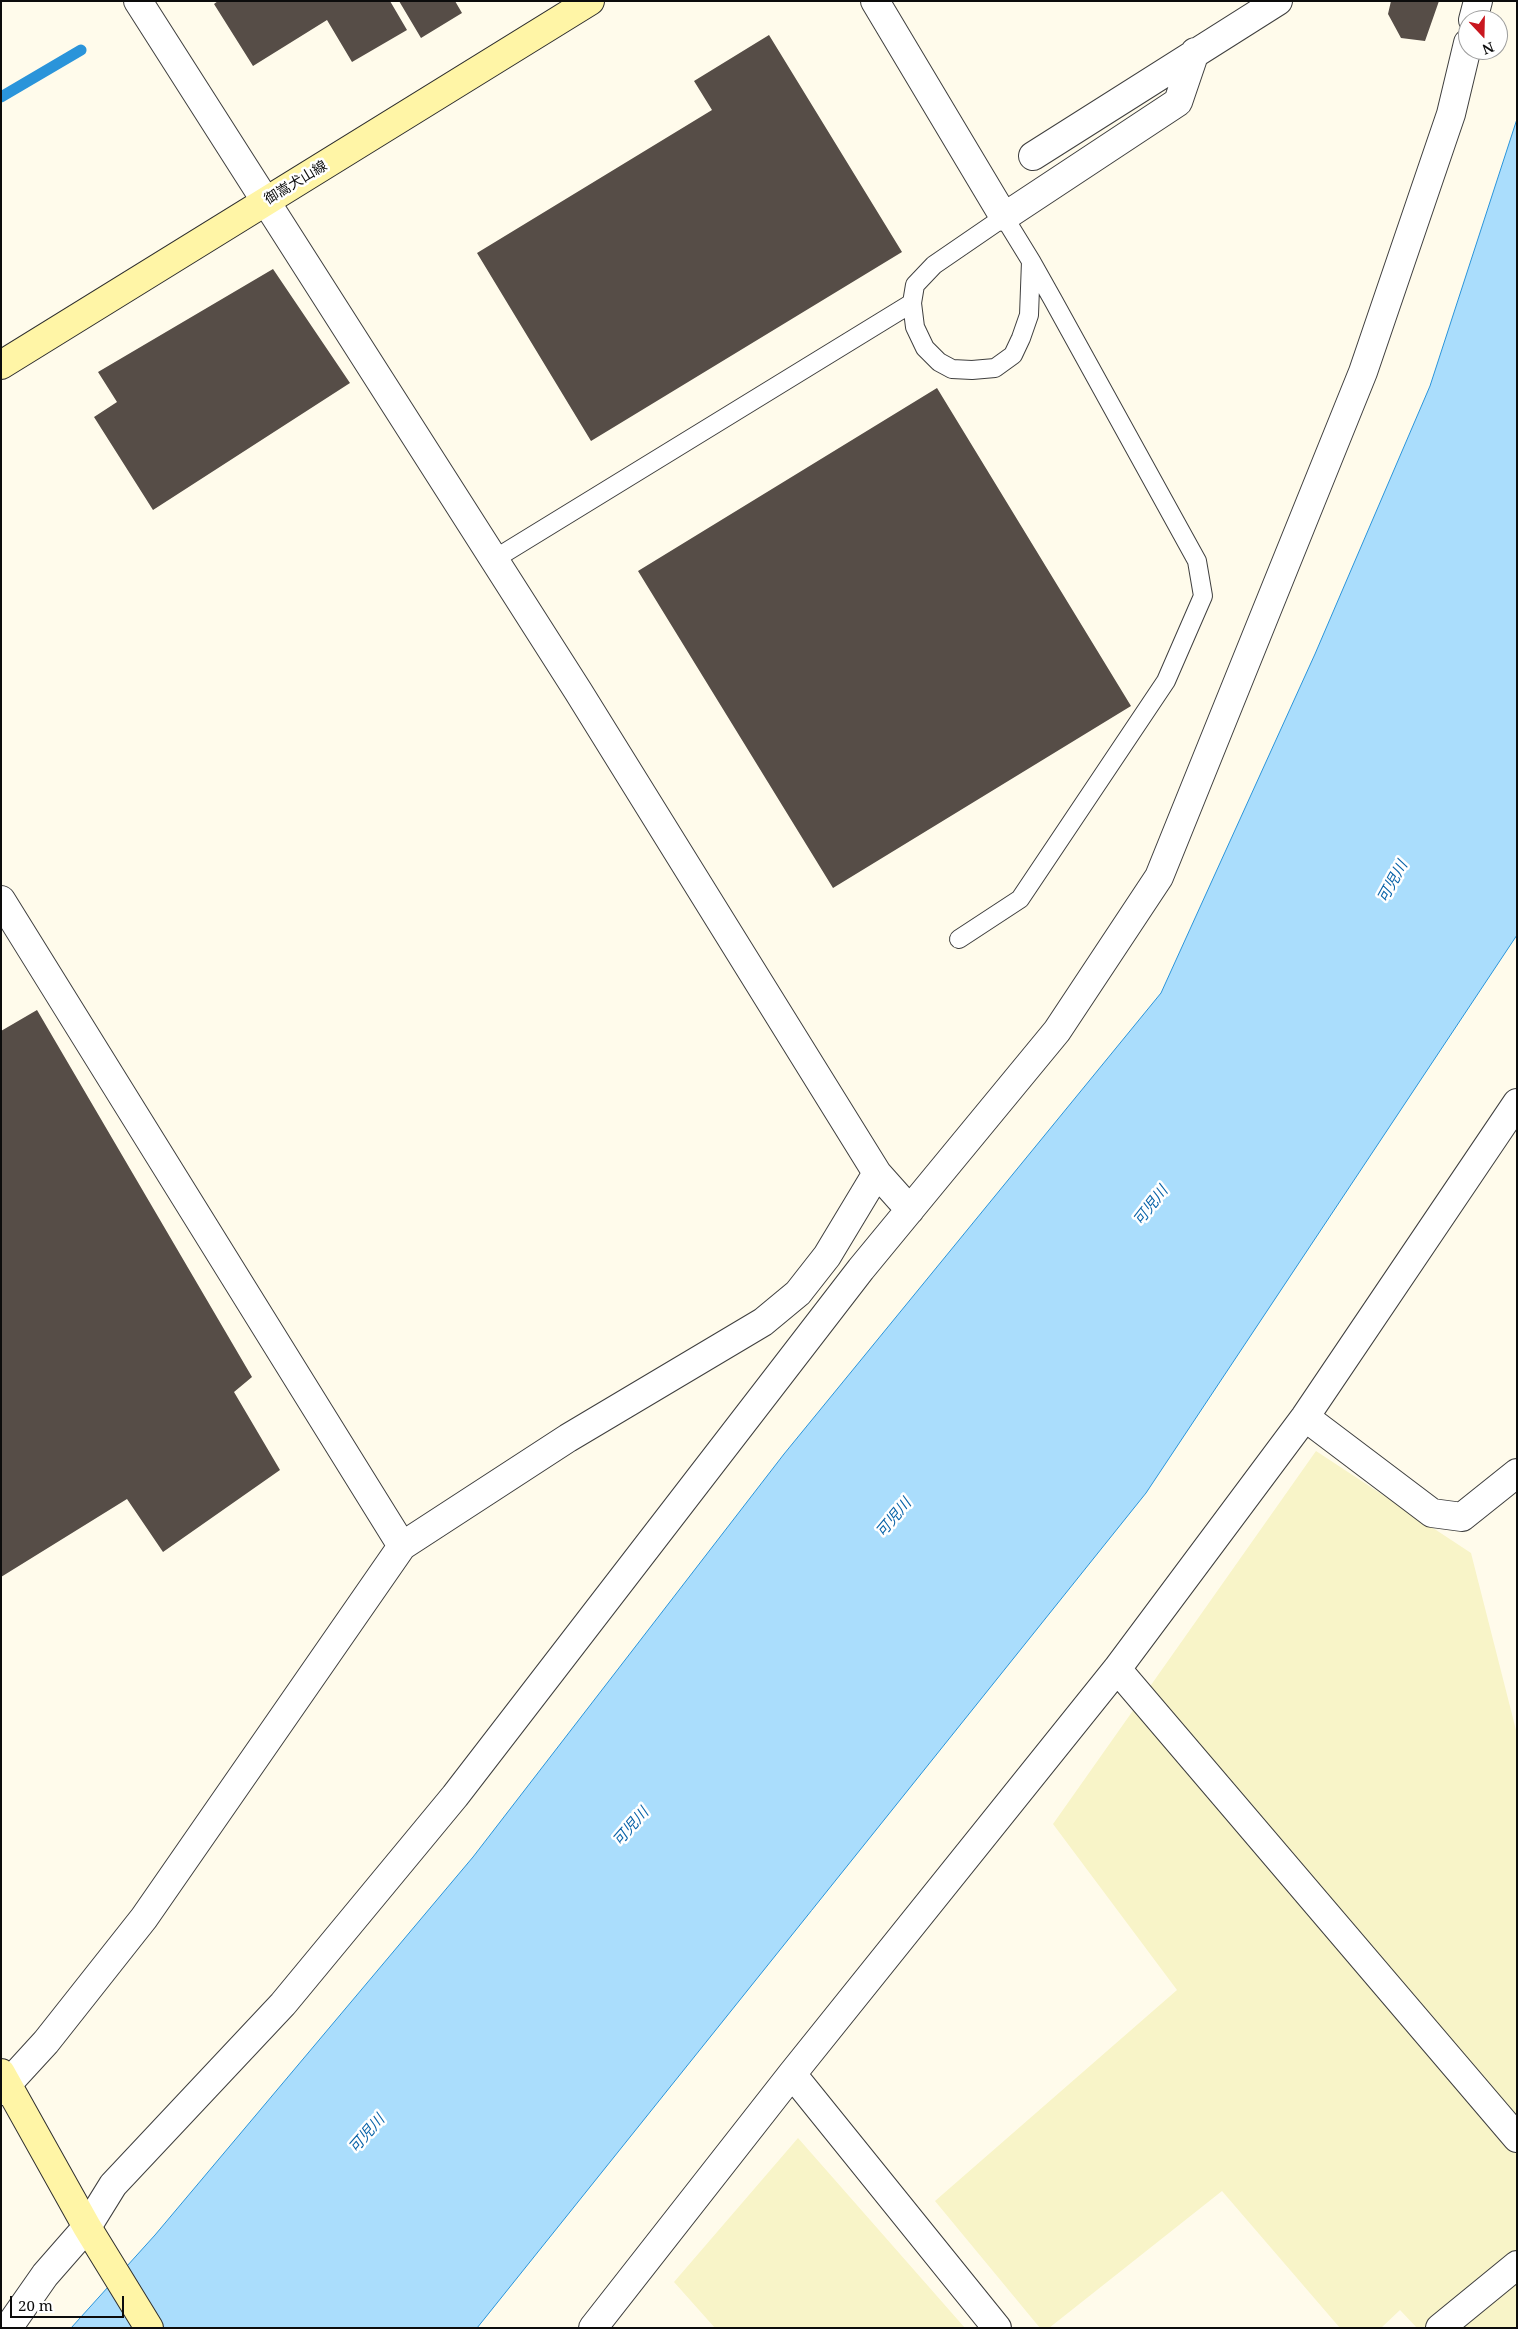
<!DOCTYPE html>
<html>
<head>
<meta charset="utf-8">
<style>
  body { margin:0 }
  #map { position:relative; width:1518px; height:2329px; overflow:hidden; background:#fffbeb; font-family:"Noto Serif",serif }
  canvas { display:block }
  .frame { position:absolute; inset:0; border:2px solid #0c0c0c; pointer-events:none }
  .north { position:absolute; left:1458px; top:10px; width:50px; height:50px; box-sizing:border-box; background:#fff; border:1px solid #9e9e9e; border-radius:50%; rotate:159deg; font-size:14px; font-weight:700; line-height:20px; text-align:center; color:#0c0c0c }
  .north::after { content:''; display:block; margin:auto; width:18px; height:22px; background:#c9171f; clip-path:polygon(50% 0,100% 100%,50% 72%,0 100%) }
  .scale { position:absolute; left:10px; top:2296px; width:114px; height:22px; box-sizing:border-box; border:2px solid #0c0c0c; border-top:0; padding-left:6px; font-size:15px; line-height:18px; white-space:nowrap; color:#0c0c0c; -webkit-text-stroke:4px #fff; paint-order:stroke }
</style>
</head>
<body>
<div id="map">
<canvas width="1518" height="2329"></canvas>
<div class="frame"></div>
<div class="north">N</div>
<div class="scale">20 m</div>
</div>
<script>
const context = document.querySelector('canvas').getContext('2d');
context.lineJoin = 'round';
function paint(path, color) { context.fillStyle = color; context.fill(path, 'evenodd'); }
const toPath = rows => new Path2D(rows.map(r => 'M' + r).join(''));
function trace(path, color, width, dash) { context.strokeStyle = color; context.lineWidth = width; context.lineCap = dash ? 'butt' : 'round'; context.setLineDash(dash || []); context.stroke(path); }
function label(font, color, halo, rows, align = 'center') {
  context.font = font + ' "Noto Serif","Noto Sans JP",serif'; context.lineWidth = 5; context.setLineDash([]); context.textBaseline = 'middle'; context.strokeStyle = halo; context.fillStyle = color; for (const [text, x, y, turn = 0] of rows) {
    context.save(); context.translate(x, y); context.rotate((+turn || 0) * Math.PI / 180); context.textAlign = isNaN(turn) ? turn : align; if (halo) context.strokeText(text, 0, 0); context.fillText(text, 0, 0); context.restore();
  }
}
const farmland = toPath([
  [1316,1451,1471,1553,1517,1734,1517,2328,1417,2328,1400,2310,1381,2328,1340,2328,1222,2191,1049,2328,1040,2328,935,2201,1177,1990,1053,1824],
  [798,2138,965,2328,715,2328,674,2282]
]);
const water = toPath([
  [1517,119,1517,935,1146,1493,477,2328,71,2328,155,2235,473,1857,784,1454,1161,993,1315,654,1430,386,1517,119]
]);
const stream = toPath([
  [1,97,81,50]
]);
const building = toPath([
  [218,1,390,1,407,30,352,62,327,20,253,66,214,4],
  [399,1,455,1,462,13,421,38],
  [1391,1,1439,1,1425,41,1401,38,1388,14],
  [769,35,902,252,591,441,477,253,712,110,694,81],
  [273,269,350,383,153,510,94,417,117,402,98,372],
  [937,388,1131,706,833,888,638,571],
  [37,1010,252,1377,234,1392,280,1470,163,1552,127,1499,1,1577,1,1031]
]);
const lane = toPath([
  [493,560,912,303],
  [959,939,1020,899,1166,681,1203,596,1197,561,1053,300,1031,261,1004,217,934,265,915,285,912,303,915,327,925,348,939,362,952,369,972,370,995,368,1013,355,1021,338,1029,315,1031,261]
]);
const street = toPath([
  [138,1,578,691,877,1173,910,1210],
  [875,1,1004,217,1178,102,1195,52],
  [1473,20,1478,1],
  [1033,156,1278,1],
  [1,900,402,1546],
  [1305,1417,1432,1513,1462,1517,1517,1473],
  [1117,1669,1517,2138],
  [792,2074,997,2328],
  [1,2091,46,2042,144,1918,402,1546,568,1438,763,1322,798,1293,827,1256,877,1173],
  [8,2328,45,2275,87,2227,113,2185,283,2004,455,1796,861,1269,1057,1031,1159,877,1363,372,1451,114,1468,43],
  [593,2328,792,2074,1117,1669,1305,1417,1517,1103],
  [1440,2328,1517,2265]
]);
const secondary = toPath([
  [1,365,590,1],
  [1,2073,87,2227,149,2328]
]);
const streetNames = [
  ["御嵩犬山線",296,183,-31]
];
const waterNames = [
  ["可児川",1393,882,-61],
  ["可児川",1151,1206,-52],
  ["可児川",894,1518,-50],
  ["可児川",631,1827,-49],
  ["可児川",367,2134,-49]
];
paint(farmland, '#f8f4c8');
paint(water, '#aaddfc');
trace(water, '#2a94da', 1);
trace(stream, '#2a94da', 11);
paint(building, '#564d47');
trace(lane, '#3f3f3f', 20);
trace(street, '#3f3f3f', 30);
trace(secondary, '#2e2e2e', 30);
trace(lane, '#fff', 18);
trace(street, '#fff', 28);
trace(secondary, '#fff5a6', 28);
label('14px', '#0c0c0c', '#fff', streetNames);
label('italic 15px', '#0a64a9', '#fff', waterNames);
</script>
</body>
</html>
